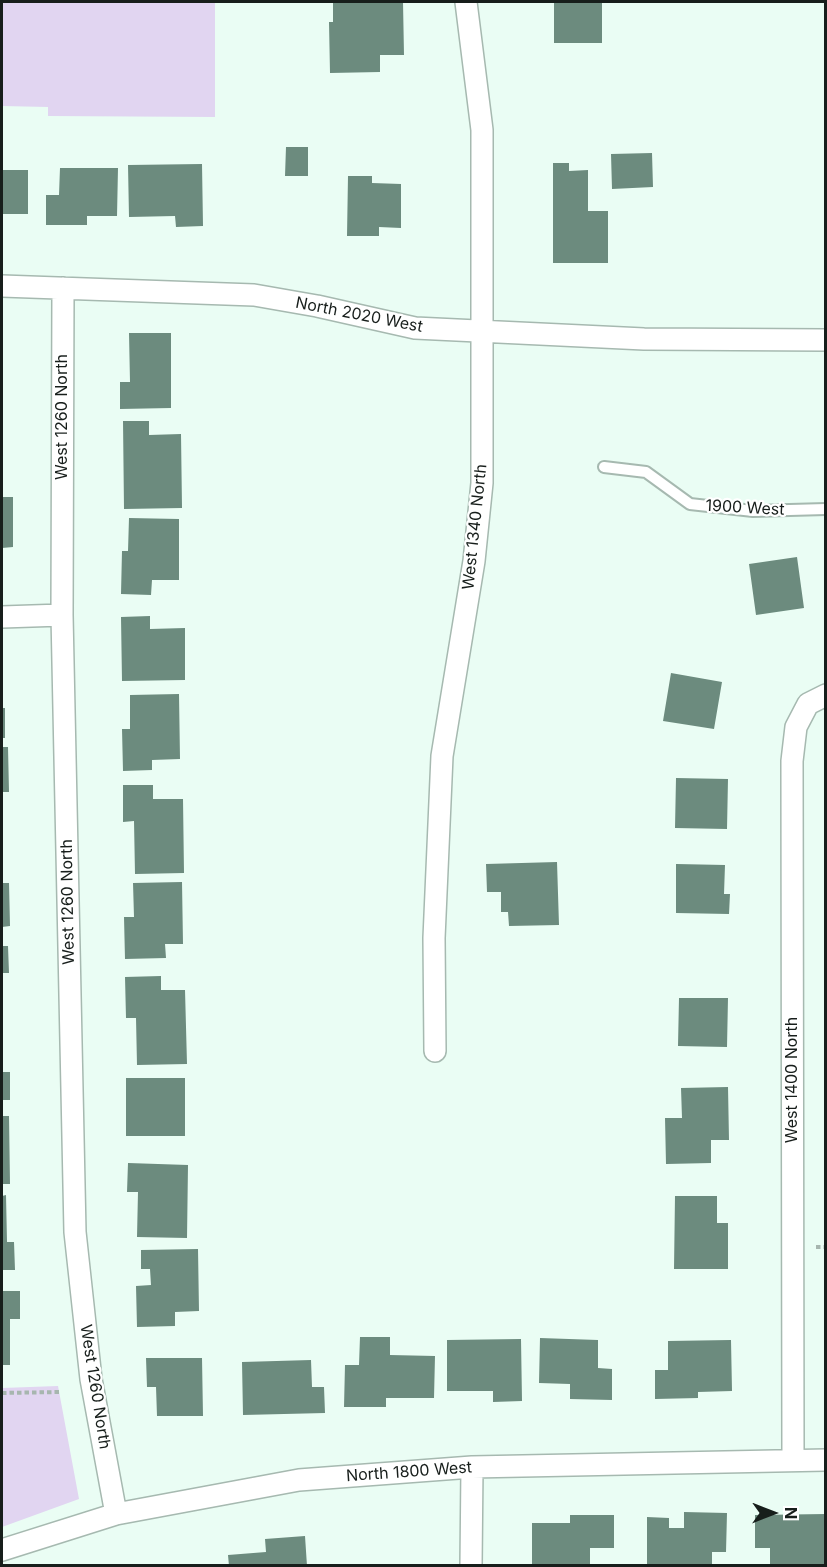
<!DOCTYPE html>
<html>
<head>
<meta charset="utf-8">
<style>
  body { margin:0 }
  #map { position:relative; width:827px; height:1567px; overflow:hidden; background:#eafdf4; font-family:Inter,sans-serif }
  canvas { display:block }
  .frame { position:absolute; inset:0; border:3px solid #171e1b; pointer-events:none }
  .north { position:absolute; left:743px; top:1483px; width:60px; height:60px; -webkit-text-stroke:4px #fff; paint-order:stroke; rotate:90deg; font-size:16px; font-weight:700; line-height:24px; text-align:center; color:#171e1b }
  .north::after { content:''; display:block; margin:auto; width:21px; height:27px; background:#171e1b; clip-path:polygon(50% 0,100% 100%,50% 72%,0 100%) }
</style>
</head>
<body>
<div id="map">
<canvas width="827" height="1567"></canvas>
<div class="frame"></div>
<div class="north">N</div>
</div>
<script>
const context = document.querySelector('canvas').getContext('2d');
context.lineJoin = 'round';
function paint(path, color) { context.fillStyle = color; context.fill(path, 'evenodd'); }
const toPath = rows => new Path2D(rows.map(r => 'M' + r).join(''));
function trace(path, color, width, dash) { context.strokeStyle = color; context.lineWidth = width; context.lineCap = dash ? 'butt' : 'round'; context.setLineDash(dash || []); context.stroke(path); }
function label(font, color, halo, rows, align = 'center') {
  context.font = font + ' Inter,sans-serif'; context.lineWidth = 4.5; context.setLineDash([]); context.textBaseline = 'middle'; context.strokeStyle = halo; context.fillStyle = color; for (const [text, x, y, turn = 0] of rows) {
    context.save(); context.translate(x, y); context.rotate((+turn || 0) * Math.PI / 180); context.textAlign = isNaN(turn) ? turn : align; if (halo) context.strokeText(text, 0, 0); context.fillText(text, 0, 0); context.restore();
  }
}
const green = toPath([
  [2,2,215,2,215,117,48,116,48,107,2,106],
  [58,1386,79,1499,2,1527,2,1388]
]);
const building = toPath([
  [333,2,403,2,404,55,380,55,380,72,330,73,329,22,333,22],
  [554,2,602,2,602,43,554,43],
  [286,147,308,147,308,176,285,176],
  [652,153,653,187,612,189,611,154],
  [553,163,569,163,569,171,588,170,588,211,608,211,608,263,553,263],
  [202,164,203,226,176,227,175,216,129,217,128,165],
  [60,168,118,168,117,216,87,216,87,225,46,225,46,195,59,195],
  [2,170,28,170,28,214,2,214],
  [348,176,372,176,372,183,401,184,401,228,379,227,379,236,347,236],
  [129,333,171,333,171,408,120,409,120,382,130,382],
  [123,421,149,421,149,435,181,434,182,508,124,509],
  [2,497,13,497,13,547,2,548],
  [129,518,179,519,179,580,152,580,151,595,121,594,122,551,128,551],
  [797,557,804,608,756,615,749,564],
  [150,616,150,629,185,628,185,680,122,681,121,617],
  [671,673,722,682,714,729,663,721],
  [179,694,180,759,152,760,152,770,123,771,122,729,130,729,130,695],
  [2,708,5,708,5,738,2,738],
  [2,747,8,747,9,792,2,792],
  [676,778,728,779,727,829,675,828],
  [123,785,153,785,153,799,183,799,184,873,135,874,134,821,123,822],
  [557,862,559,925,509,926,508,912,501,912,501,892,487,892,486,864],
  [676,864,725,865,724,894,730,894,729,914,676,913],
  [182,882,183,944,165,944,166,958,125,959,124,917,134,917,133,883],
  [2,883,9,883,10,926,2,927],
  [2,946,8,946,9,973,2,973],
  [161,976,161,990,185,990,187,1064,137,1065,136,1018,126,1018,125,977],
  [679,998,728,998,727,1047,678,1046],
  [2,1072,10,1072,10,1100,2,1100],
  [126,1078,185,1078,185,1136,126,1136],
  [728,1087,729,1140,711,1140,711,1163,666,1164,665,1118,682,1118,681,1088],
  [2,1116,9,1116,10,1184,2,1184],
  [128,1163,188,1165,187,1238,137,1237,138,1192,127,1192],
  [6,1195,7,1242,14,1242,15,1270,2,1270,2,1196],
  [675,1196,717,1196,717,1223,728,1223,728,1269,674,1269],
  [198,1249,199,1311,175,1312,175,1326,137,1327,136,1286,151,1285,150,1269,141,1269,141,1250],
  [2,1291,20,1291,20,1319,10,1319,10,1365,2,1365],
  [360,1337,390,1337,390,1355,435,1356,434,1398,386,1398,386,1407,344,1407,345,1365,359,1365],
  [540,1338,598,1340,598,1368,612,1369,612,1400,570,1399,570,1384,539,1383],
  [521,1339,522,1401,493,1402,493,1391,447,1391,447,1340],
  [731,1340,732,1391,698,1392,698,1398,655,1399,655,1370,668,1370,668,1341],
  [146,1358,202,1358,203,1416,157,1416,156,1387,147,1387],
  [311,1360,312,1387,324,1387,325,1413,243,1415,242,1362],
  [684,1512,727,1513,726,1552,712,1552,712,1566,647,1566,647,1517,669,1518,669,1528,684,1528],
  [826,1514,826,1566,770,1566,770,1548,755,1548,755,1515],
  [570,1515,614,1515,614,1548,590,1548,590,1566,532,1566,532,1523,570,1523],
  [305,1536,307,1566,229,1566,228,1555,266,1552,265,1539]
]);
const path = toPath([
  [816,1247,826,1247],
  [2,1393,59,1392]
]);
const service = toPath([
  [604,467,646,472,690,504,753,511,826,509]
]);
const minor = toPath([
  [2,286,254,295,317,306,415,328,644,339,826,340],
  [63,288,62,615,75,1232,91,1379,116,1514],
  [2,617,62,615],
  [435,1051,434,938,442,756,474,561,482,483,482,130,466,2],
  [793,1460,792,761,796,727,808,704,826,695],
  [2,1550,116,1514,299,1480,472,1467,826,1460],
  [471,1566,472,1467]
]);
const streetNames = [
  ["North 2020 West",359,315,11],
  ["West 1260 North",62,417,-90],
  ["1900 West",745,508,3],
  ["West 1340 North",475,527,-84],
  ["West 1260 North",68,902,-91],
  ["West 1400 North",792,1080,-90],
  ["West 1260 North",95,1387,81],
  ["North 1800 West",409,1472,-4]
];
paint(green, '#e1d5f1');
paint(building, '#6c8b7e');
trace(service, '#a6b9b0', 14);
trace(minor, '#a6b9b0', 24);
trace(path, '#a7b6af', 4, [4.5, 3]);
trace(service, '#fff', 10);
trace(minor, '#fff', 21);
label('16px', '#171e1b', '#fff', streetNames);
</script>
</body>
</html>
